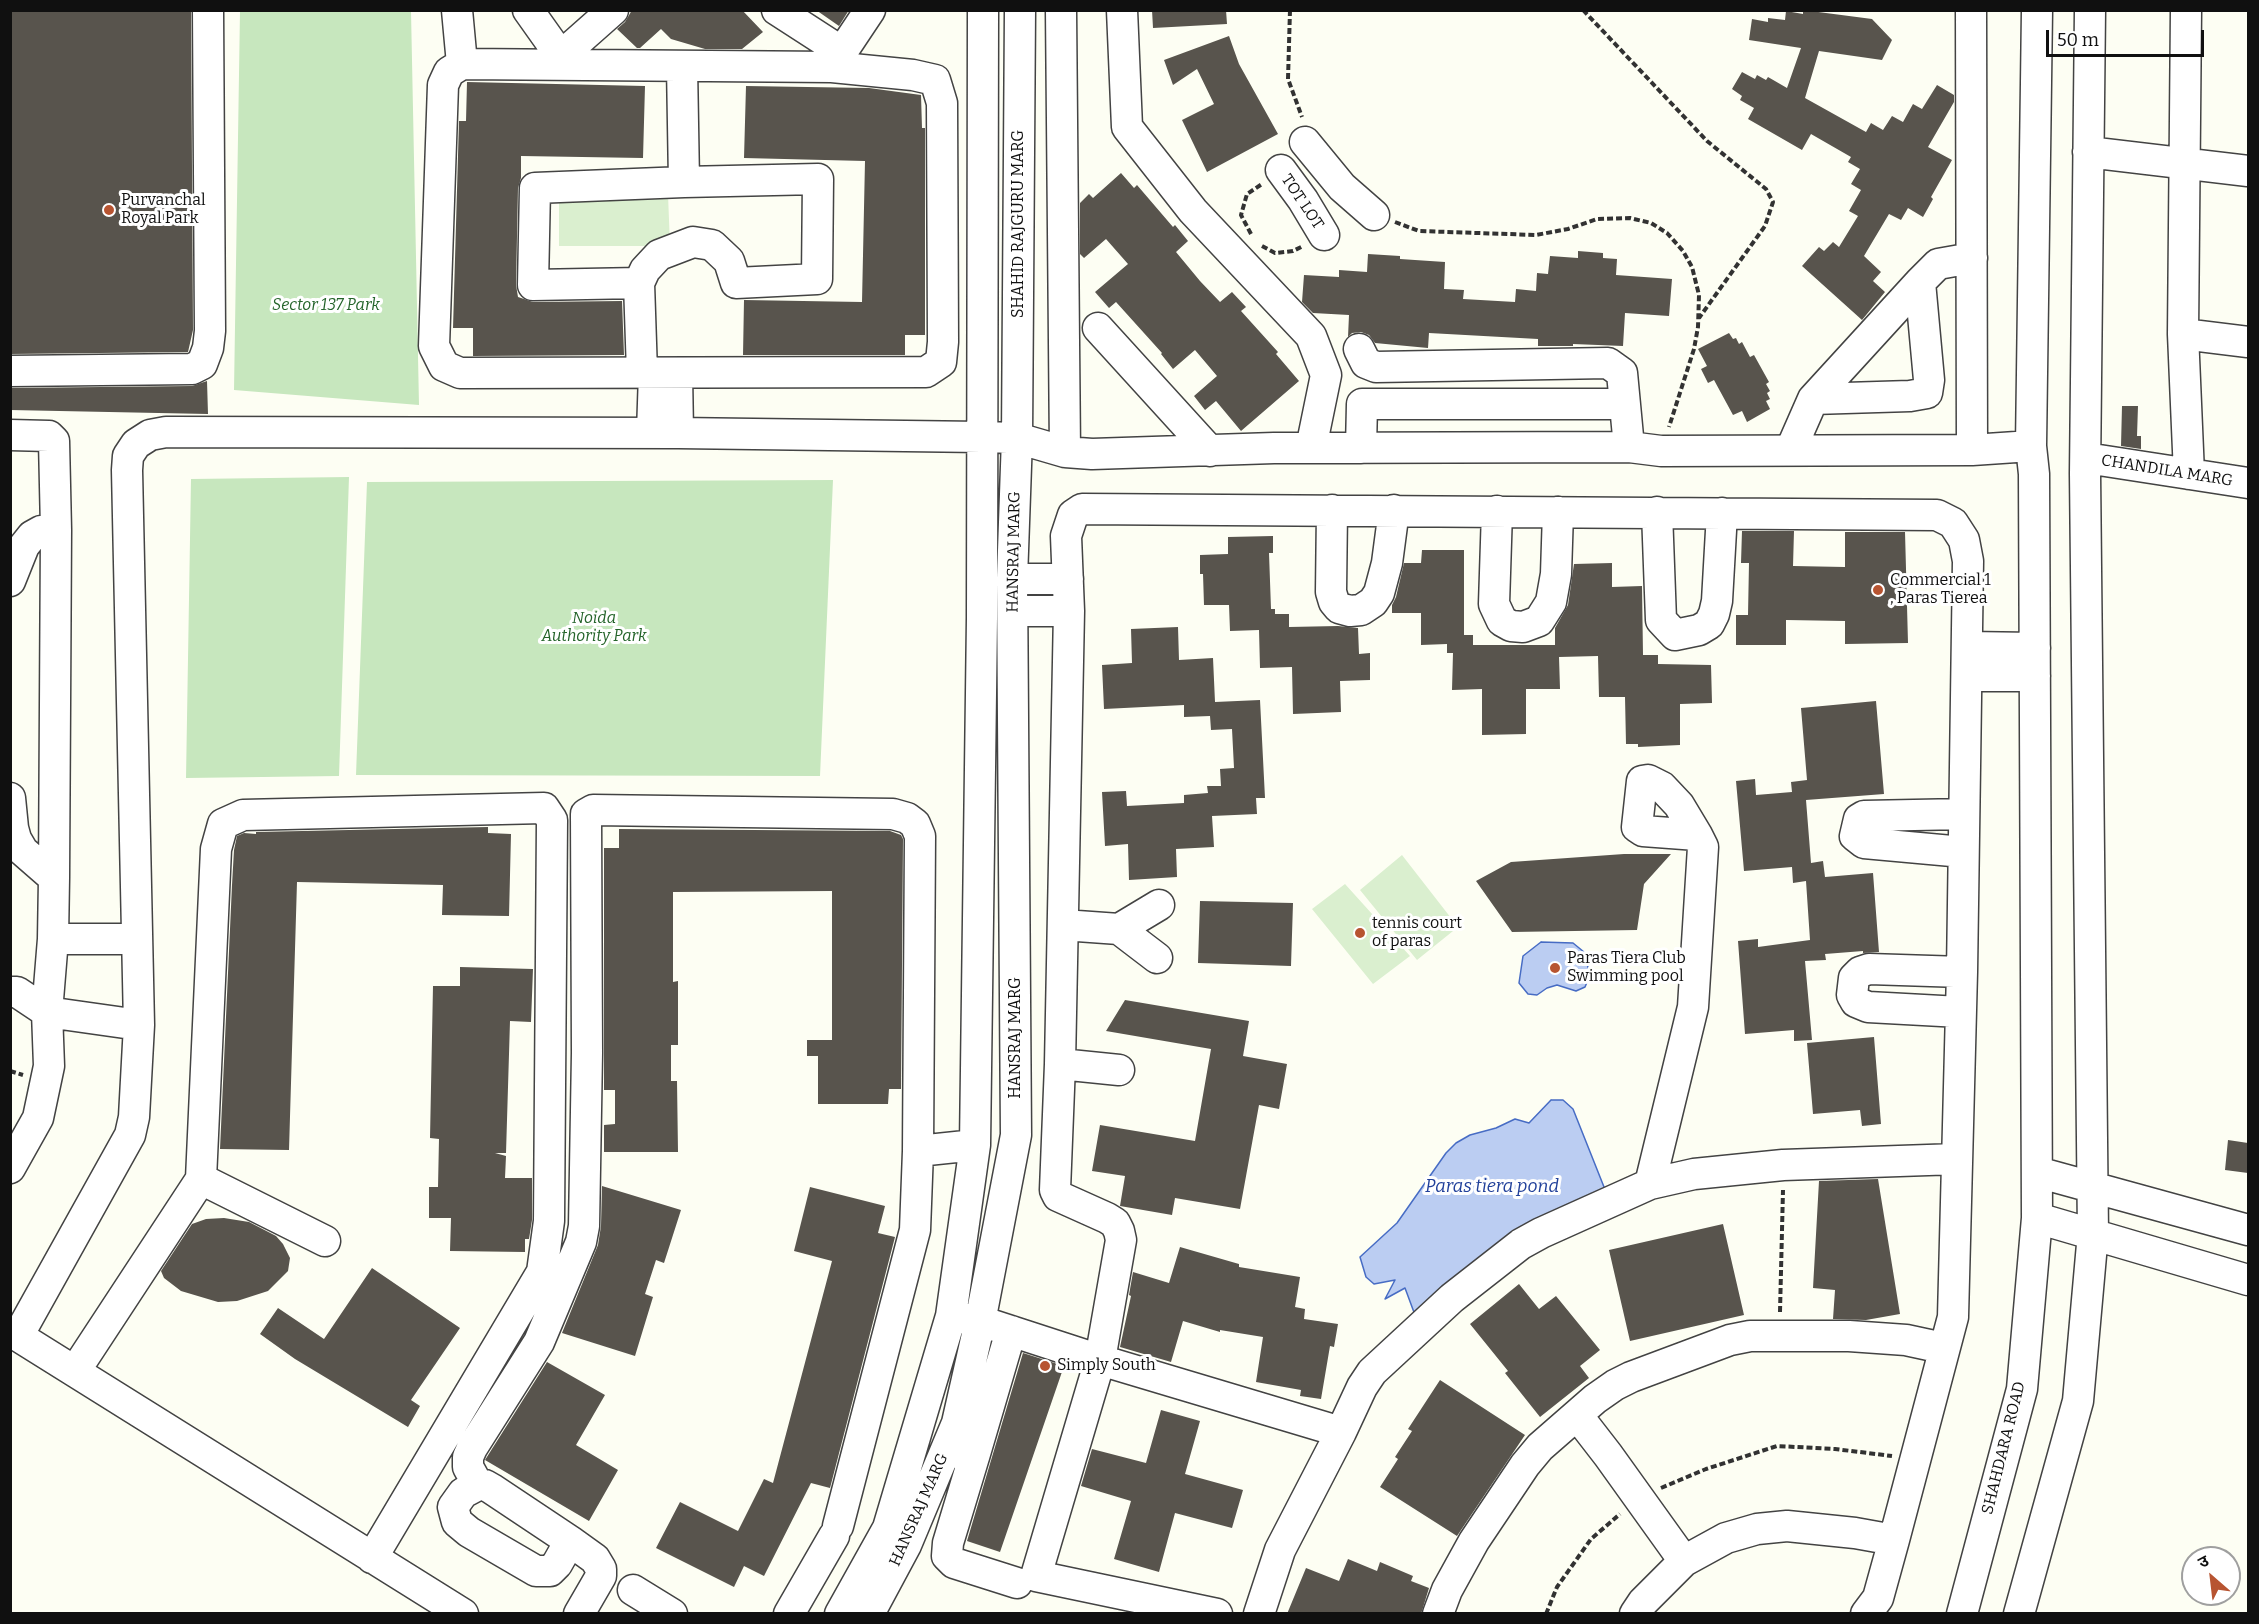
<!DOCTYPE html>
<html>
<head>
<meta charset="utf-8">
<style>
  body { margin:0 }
  #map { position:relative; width:2259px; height:1624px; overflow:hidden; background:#fdfef3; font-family:Bitter,"Noto Sans Devanagari",serif }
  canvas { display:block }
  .frame { position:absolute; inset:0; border:12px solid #101010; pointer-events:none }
  .north { position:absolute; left:2181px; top:1546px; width:60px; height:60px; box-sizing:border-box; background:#fff; border:2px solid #9f9f9f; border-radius:50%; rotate:332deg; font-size:16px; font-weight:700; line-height:24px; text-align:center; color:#101010 }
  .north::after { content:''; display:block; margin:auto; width:21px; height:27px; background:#b75431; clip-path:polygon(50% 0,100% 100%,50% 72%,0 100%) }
  .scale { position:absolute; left:2046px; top:30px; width:158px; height:27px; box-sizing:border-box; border:3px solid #101010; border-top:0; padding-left:8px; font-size:18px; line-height:21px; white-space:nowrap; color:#101010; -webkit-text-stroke:4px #fff; paint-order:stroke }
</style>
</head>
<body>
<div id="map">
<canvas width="2259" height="1624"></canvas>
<div class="frame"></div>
<div class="north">उ</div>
<div class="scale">50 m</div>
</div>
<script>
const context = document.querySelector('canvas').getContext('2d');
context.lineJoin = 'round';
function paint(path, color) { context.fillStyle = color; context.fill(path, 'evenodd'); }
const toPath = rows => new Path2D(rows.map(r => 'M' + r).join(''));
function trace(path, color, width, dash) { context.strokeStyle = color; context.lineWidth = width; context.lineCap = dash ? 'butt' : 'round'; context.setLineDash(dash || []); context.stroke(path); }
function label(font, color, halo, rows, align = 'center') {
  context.font = font + ' Bitter,serif'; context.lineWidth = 6; context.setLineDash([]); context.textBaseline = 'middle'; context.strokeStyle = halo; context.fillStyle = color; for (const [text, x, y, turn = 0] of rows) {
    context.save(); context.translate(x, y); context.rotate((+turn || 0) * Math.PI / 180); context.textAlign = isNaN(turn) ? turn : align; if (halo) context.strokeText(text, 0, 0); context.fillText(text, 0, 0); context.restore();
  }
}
const green = toPath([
  [240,11,411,11,419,405,234,390],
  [349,477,339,776,186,778,191,479],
  [833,480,820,776,356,775,367,482]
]);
const pitch = toPath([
  [668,194,670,246,559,246,559,195],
  [1402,855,1458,927,1417,960,1360,890],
  [1345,884,1410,956,1373,984,1312,909]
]);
const water = toPath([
  [1541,942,1573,943,1584,952,1590,975,1585,987,1576,991,1557,985,1547,988,1537,995,1528,994,1519,983,1523,956,1541,942],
  [1551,1100,1563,1100,1573,1109,1606,1192,1415,1315,1405,1288,1385,1299,1395,1280,1374,1284,1366,1277,1360,1257,1397,1223,1446,1153,1456,1143,1470,1135,1496,1128,1515,1119,1529,1123,1551,1100]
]);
const building = toPath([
  [10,10,191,10,193,330,188,352,10,354],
  [632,10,742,10,763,32,742,49,705,49,671,39,661,29,640,48,637,48,617,29,625,22],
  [816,10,849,10,839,26],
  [1152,10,1226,10,1227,24,1153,28],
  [1803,10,1872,19,1892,40,1882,60,1819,51,1805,98,1866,132,1871,123,1883,130,1892,116,1903,122,1913,104,1922,109,1937,85,1954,95,1954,102,1928,147,1952,160,1931,197,1933,199,1923,217,1908,208,1901,220,1889,214,1864,256,1881,272,1873,281,1885,292,1862,320,1802,266,1819,247,1824,251,1833,242,1839,247,1858,216,1849,211,1861,190,1851,184,1860,169,1848,162,1851,157,1811,134,1802,150,1748,119,1754,108,1740,100,1742,96,1732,89,1742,72,1755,79,1757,75,1766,80,1768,77,1787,88,1801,48,1749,40,1752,19,1768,22,1768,18,1785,20,1786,11,1803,14],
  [1229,36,1239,64,1278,134,1207,172,1182,120,1214,104,1197,69,1173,85,1164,60],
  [467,82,645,86,643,158,521,156,521,178,518,188,516,285,518,297,533,302,622,301,624,355,473,356,473,328,453,328,459,121,466,121],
  [746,86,869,88,921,95,922,128,925,128,925,335,905,335,905,355,743,355,744,300,862,302,865,161,744,158],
  [1121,173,1134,188,1137,185,1173,227,1175,225,1188,241,1176,252,1200,281,1220,302,1232,292,1246,307,1241,311,1278,352,1276,354,1299,381,1241,431,1216,401,1205,410,1194,396,1217,376,1195,350,1173,369,1161,354,1162,353,1116,302,1109,308,1095,292,1128,264,1106,239,1084,258,1080,254,1080,203,1089,194,1093,198],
  [1578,251,1603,253,1603,258,1617,259,1616,275,1672,279,1669,316,1625,313,1623,346,1573,344,1573,346,1538,346,1538,339,1429,333,1428,348,1375,343,1369,335,1361,332,1352,333,1348,337,1349,315,1313,313,1302,302,1304,275,1339,277,1339,270,1367,272,1368,254,1400,256,1400,259,1445,262,1444,289,1464,290,1463,299,1515,302,1516,289,1536,291,1537,273,1548,274,1550,256,1578,258],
  [1729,333,1733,339,1736,338,1739,344,1742,342,1750,357,1754,355,1769,382,1766,384,1770,391,1767,393,1770,399,1766,401,1770,409,1747,422,1742,411,1733,415,1714,380,1708,383,1701,369,1707,366,1698,349],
  [207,381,208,414,10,410,10,388,192,386],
  [2122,406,2138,406,2137,436,2141,436,2141,449,2121,446],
  [1742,531,1794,531,1793,566,1845,567,1845,532,1905,532,1908,643,1845,644,1845,621,1786,620,1786,645,1736,645,1736,615,1748,615,1749,563,1741,563],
  [1273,536,1273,553,1269,553,1271,609,1275,609,1275,614,1289,614,1289,627,1338,626,1358,628,1359,654,1370,653,1370,680,1340,681,1341,712,1293,714,1292,667,1260,668,1259,630,1230,631,1229,605,1204,605,1203,574,1200,574,1200,555,1228,554,1228,537],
  [1422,550,1464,550,1464,635,1473,635,1473,645,1555,645,1555,628,1568,605,1574,564,1612,563,1612,587,1642,586,1643,655,1658,655,1658,664,1711,665,1712,703,1680,704,1680,745,1638,747,1638,744,1626,744,1625,697,1599,697,1598,656,1559,657,1560,689,1526,689,1526,734,1482,735,1482,689,1452,690,1453,653,1447,653,1447,644,1421,645,1421,613,1392,613,1392,605,1396,597,1404,563,1421,563],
  [1178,627,1179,660,1213,658,1215,702,1260,700,1265,798,1256,798,1257,814,1212,816,1214,847,1176,849,1177,877,1129,880,1128,844,1105,846,1102,792,1126,791,1127,806,1184,803,1184,795,1208,793,1207,786,1221,786,1220,769,1234,768,1232,729,1211,730,1210,716,1184,717,1184,705,1104,709,1102,665,1132,663,1131,629],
  [1876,701,1884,794,1806,800,1811,863,1823,861,1825,877,1873,873,1879,952,1863,953,1863,951,1825,954,1826,960,1805,961,1812,1040,1794,1041,1794,1030,1745,1034,1738,941,1758,939,1758,947,1810,940,1806,881,1793,883,1792,867,1744,871,1736,781,1755,779,1756,795,1792,792,1791,782,1807,780,1801,708],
  [488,827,488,833,511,834,509,916,442,915,443,885,297,882,289,1150,220,1149,232,885,234,850,237,836,244,833,256,834,256,832],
  [619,829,890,831,901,835,903,839,901,1089,889,1089,888,1104,818,1104,818,1056,807,1056,807,1040,832,1040,832,891,673,892,673,982,678,981,678,1045,671,1045,671,1081,677,1081,678,1152,604,1152,604,1125,615,1124,615,1090,604,1090,604,848,619,848],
  [1624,854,1671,854,1644,884,1637,930,1512,932,1476,881,1511,862],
  [1200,901,1293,903,1291,966,1198,963],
  [460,967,533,969,531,1022,510,1021,506,1153,495,1153,506,1156,505,1178,532,1178,532,1220,529,1239,525,1239,525,1252,450,1251,451,1218,429,1218,429,1187,438,1187,439,1139,430,1138,433,986,460,986],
  [1125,1000,1249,1021,1243,1056,1287,1064,1279,1109,1259,1105,1240,1209,1175,1198,1172,1215,1120,1206,1125,1176,1092,1171,1100,1125,1195,1141,1211,1049,1106,1031],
  [1874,1037,1881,1124,1862,1126,1860,1110,1813,1114,1807,1043],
  [2228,1140,2248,1143,2248,1173,2225,1170],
  [1878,1179,1900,1314,1866,1320,1833,1319,1835,1290,1813,1288,1819,1181],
  [602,1186,681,1210,664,1263,656,1260,645,1294,653,1297,635,1356,562,1333,598,1245,601,1226],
  [810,1187,885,1206,878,1233,895,1237,830,1488,811,1483,764,1576,744,1566,734,1587,656,1548,680,1502,738,1531,764,1479,773,1483,832,1261,794,1251],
  [224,1218,249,1222,276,1236,283,1244,290,1258,288,1271,268,1291,237,1301,218,1302,181,1291,164,1278,161,1271,192,1224,206,1219],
  [1723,1224,1744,1315,1630,1341,1609,1250],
  [1180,1247,1239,1264,1239,1267,1300,1277,1295,1307,1305,1309,1304,1319,1338,1324,1334,1347,1330,1346,1321,1399,1300,1396,1301,1390,1256,1382,1263,1337,1220,1330,1220,1332,1183,1321,1171,1362,1120,1347,1131,1296,1129,1295,1133,1272,1169,1283],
  [372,1268,460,1328,411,1400,420,1406,408,1427,295,1359,260,1334,278,1308,324,1339],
  [1519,1284,1539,1309,1556,1296,1600,1350,1580,1366,1589,1378,1540,1417,1505,1373,1508,1371,1470,1324],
  [1023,1353,1064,1366,1000,1552,967,1541],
  [547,1362,605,1395,576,1445,618,1470,589,1521,485,1460],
  [1440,1380,1525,1435,1457,1536,1380,1487,1398,1459,1395,1457,1412,1431,1408,1429],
  [1161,1410,1200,1421,1185,1474,1243,1490,1232,1528,1175,1513,1159,1572,1114,1559,1131,1501,1081,1486,1092,1449,1146,1463],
  [1348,1559,1377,1571,1380,1562,1413,1576,1411,1581,1429,1588,1421,1614,1287,1614,1306,1568,1339,1581]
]);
const path = toPath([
  [1290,10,1288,79,1302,117],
  [1583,10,1707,141,1766,189,1773,202,1765,226,1699,318],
  [1395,222,1419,231,1536,235,1568,229,1597,219,1630,218,1651,223,1667,233,1683,251,1692,267,1699,295,1698,327,1694,349,1669,427],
  [1251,234,1241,215,1247,194,1262,184],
  [1262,246,1275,253,1293,251,1303,246],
  [10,1071,23,1075],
  [1780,1312,1783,1190],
  [1661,1488,1706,1469,1777,1446,1835,1449,1892,1456],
  [1546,1614,1557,1587,1591,1539,1620,1514]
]);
const minor = toPath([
  [457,10,462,64],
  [528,10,567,65],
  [777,10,842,52],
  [1061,10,1065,452],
  [1122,10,1127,127,1193,211,1311,336,1326,375,1311,448],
  [1971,10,1972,450],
  [2186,10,2183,334,2189,474],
  [561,56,613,10],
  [462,64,832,67,913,75,935,80,942,103,943,342,941,362,926,372,460,373,444,366,434,346,443,85,449,72,462,64],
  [682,66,684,182,535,188,533,285,639,283,645,270,659,255,693,242,712,245,729,261,736,283,817,279,818,179,684,182],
  [832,67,870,10],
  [1305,142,1342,187,1374,215],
  [2088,152,2248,171],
  [1281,170,1303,200,1324,235],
  [639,283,642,373],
  [1098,328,1210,451],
  [2183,334,2248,342],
  [1359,349,1366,363,1376,367,1608,363,1622,373,1629,447],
  [10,371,192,369,202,364,208,348,210,331,208,10],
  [677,373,678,433],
  [1813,399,1910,396,1927,393,1929,380,1920,282],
  [652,433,654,373],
  [10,435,49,436,54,441,56,530,54,878,53,939,47,1012,49,1066,38,1118,10,1168],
  [1361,448,1362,404,1625,404],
  [1791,449,1813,399,1920,282,1938,264,1972,258],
  [2086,458,2248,483],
  [1332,510,1331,592,1334,602,1339,608,1350,611,1361,610,1373,602,1379,593,1387,563,1394,510],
  [1497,511,1494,604,1502,621,1511,626,1523,627,1539,621,1551,602,1556,574,1558,512],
  [1657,512,1661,620,1675,635,1699,630,1709,624,1714,614,1717,601,1722,513],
  [1012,579,1068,579],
  [10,581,24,546,32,536,41,531,56,530],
  [1013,611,1069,611],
  [1968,647,2035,648],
  [1967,676,2035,676],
  [10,798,13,828,16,839,23,851,54,878],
  [1963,852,1864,843,1855,836,1859,819,1864,816,1964,814],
  [1063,925,1119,929,1157,958],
  [1119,929,1159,905],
  [53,939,137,939],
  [10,992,17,992,47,1012,139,1025],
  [1960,1012,1868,1007,1856,1002,1852,995,1854,978,1860,972,1869,969,1962,972],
  [1060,1064,1119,1070],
  [918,1151,975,1145],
  [2037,1172,2248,1230],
  [201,1179,325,1241],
  [1650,1184,1693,1007,1703,847,1697,835,1679,805,1662,787,1648,780,1642,781,1637,827,1643,831,1697,835],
  [2037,1218,2248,1280],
  [962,1318,980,1321,1100,1360,1341,1432],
  [10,1331,463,1614],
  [18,1336,130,1135,134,1117,139,1025,127,470,128,456,136,444,150,435,166,432,678,433,981,437,1017,438,1065,452,1092,454,1274,448,1629,447,1661,451,1972,450,2031,446],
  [75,1371,201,1179,216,849,223,824,243,815,544,808,552,820,549,1221,542,1272,372,1558],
  [1577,1415,1608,1455,1684,1561],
  [954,1452,974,1457,1011,1331],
  [974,1457,948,1543,947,1556,954,1563,1017,1583],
  [478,1485,468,1467,468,1457,472,1448,539,1342,581,1242,584,1226,587,1053,586,814,593,810,893,814,907,818,915,824,920,836,918,1151,915,1230,838,1526],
  [570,1541,557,1564,550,1571,536,1571,469,1532,457,1522,453,1507,463,1493,478,1485,485,1485,492,1489,570,1541,595,1559,601,1569,601,1576,579,1614],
  [633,1590,672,1614],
  [789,1614,834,1536],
  [840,1614,888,1528,951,1316,975,1145,982,618,983,10],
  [869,1614,906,1545,957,1423,981,1317,1016,1135,1012,579,1017,438,1020,10],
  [1217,1614,1036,1576,1100,1360,1121,1240,1119,1231,1115,1223,1107,1218,1058,1196,1055,1190,1060,1064,1069,611,1066,536,1073,515,1082,509,1937,515,1953,523,1964,540,1968,561,1962,972,1953,1317,1894,1540,1878,1598,1866,1614],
  [1259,1614,1280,1550,1341,1432,1362,1387,1372,1372,1452,1298,1521,1244,1541,1233,1650,1184,1694,1174,1783,1165,1957,1159],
  [1438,1614,1447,1590,1474,1541,1525,1465,1540,1447,1595,1399,1615,1385,1631,1377,1730,1340,1750,1336,1849,1336,1906,1340,1943,1348],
  [1635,1614,1643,1602,1684,1561,1726,1538,1757,1529,1787,1526,1855,1533,1894,1540],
  [1962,1614,2022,1389,2037,1218,2034,474,2031,446,2037,10],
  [2019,1614,2078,1401,2093,1233,2085,473,2090,10]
]);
const markers = [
  [109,210,6,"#b75431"],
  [1878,590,6,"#b75431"],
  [1360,933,6,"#b75431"],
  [1555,968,6,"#b75431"],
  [1045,1366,6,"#b75431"]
];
const poiNames = [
  ["Purvanchal",121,201],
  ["Royal Park",121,219],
  ["Commercial 1",1890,581],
  [", Paras Tierea",1890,599],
  ["tennis court",1372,924],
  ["of paras",1372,942],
  ["Paras Tiera Club",1567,959],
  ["Swimming pool",1567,977],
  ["Simply South",1057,1366]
];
const streetNames = [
  ["TOT LOT",1302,202,56],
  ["SHAHID RAJGURU MARG",1019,224,-90],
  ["CHANDILA MARG",2167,471,9],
  ["HANSRAJ MARG",1014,552,-89],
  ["HANSRAJ MARG",1016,1038,-90],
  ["SHAHDARA ROAD",2004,1448,-76],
  ["HANSRAJ MARG",919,1510,-66]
];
const parkNames = [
  ["Sector 137 Park",326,306],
  ["Noida",594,619],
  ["Authority Park",594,637]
];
const waterNames = [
  ["Paras tiera pond",1492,1187]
];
paint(green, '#c7e7be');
paint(pitch, '#daefcf');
paint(water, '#bbcdf2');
trace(water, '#476cc4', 1.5);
paint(building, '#58544d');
trace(minor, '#434343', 33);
trace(path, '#323232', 4, [6, 3]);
trace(minor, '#fff', 30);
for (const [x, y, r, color] of markers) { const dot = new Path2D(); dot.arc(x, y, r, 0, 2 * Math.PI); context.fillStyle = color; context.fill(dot); trace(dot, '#fff', 2); }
label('16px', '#101010', '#fff', poiNames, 'left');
label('16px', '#101010', '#fff', streetNames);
label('italic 16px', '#24642a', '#fff', parkNames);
label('italic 18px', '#21409a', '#fff', waterNames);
</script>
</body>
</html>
